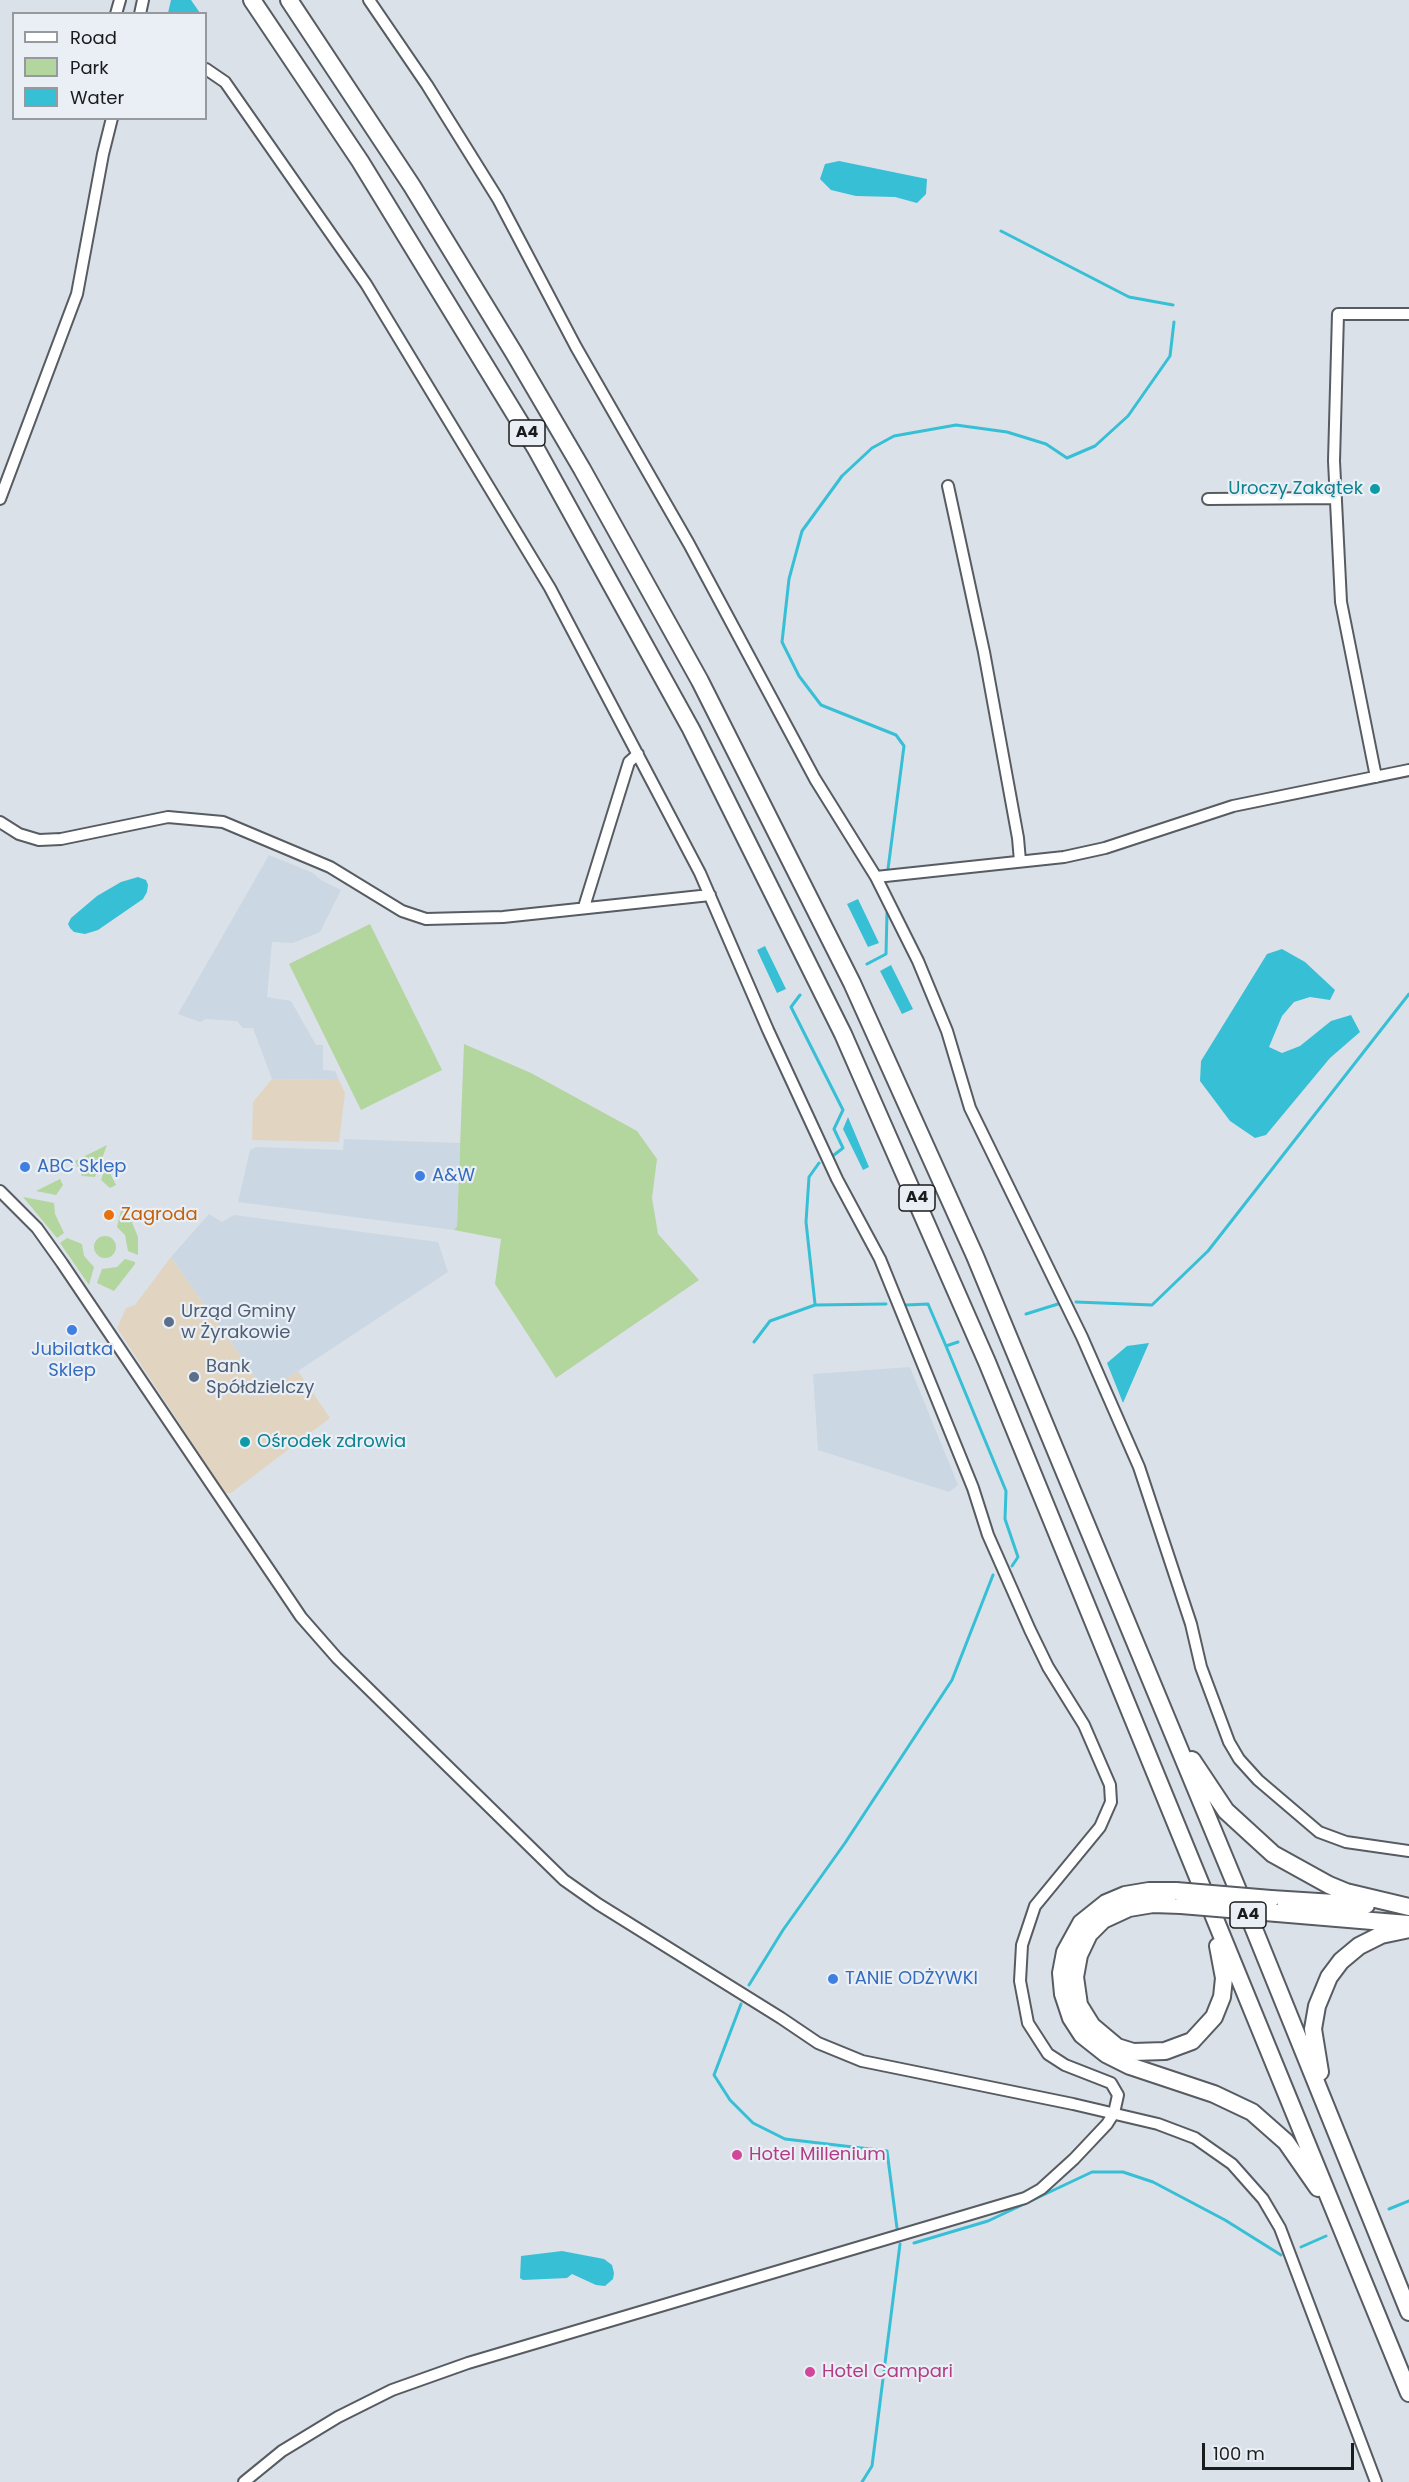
<!DOCTYPE html>
<html>
<head>
<meta charset="utf-8">
<style>
  body { margin:0 }
  #map { position:relative; width:1409px; height:2482px; overflow:hidden; background:#dbe1e8; font-family:Poppins,sans-serif }
  canvas { display:block }
  .legend { position:absolute; left:12px; top:12px; width:195px; height:108px; box-sizing:border-box; background:#e9eff5; border:2px solid #969a9f; margin:0; padding:8px 10px; list-style:none; font-size:18px; color:#191b1d }
  .legend li { display:flex; align-items:center; gap:12px; height:30px }
  .legend b { width:30px; border:2px solid #969a9f }
  .scale { position:absolute; left:1202px; top:2443px; width:152px; height:27px; box-sizing:border-box; border:3px solid #191b1d; border-top:0; padding-left:8px; font-size:18px; line-height:21px; white-space:nowrap; color:#191b1d; -webkit-text-stroke:4px #e9eff5; paint-order:stroke }
</style>
</head>
<body>
<div id="map">
<canvas width="1409" height="2482"></canvas>
<ul class="legend">
<li><b style="height:8px;background:#fff"></b>Road</li>
<li><b style="height:16px;background:#b3d59e"></b>Park</li>
<li><b style="height:16px;background:#37bfd6"></b>Water</li>
</ul>
<div class="scale">100 m</div>
</div>
<script>
const context = document.querySelector('canvas').getContext('2d');
context.lineJoin = 'round';
function paint(path, color) { context.fillStyle = color; context.fill(path, 'evenodd'); }
const toPath = rows => new Path2D(rows.map(r => 'M' + r).join(''));
function trace(path, color, width, dash) { context.strokeStyle = color; context.lineWidth = width; context.lineCap = dash ? 'butt' : 'round'; context.setLineDash(dash || []); context.stroke(path); }
function label(font, color, halo, rows, align = 'center') {
  context.font = font + ' Poppins,sans-serif'; context.lineWidth = 4.5; context.setLineDash([]); context.textBaseline = 'middle'; context.strokeStyle = halo; context.fillStyle = color; for (const [text, x, y, turn = 0] of rows) {
    context.save(); context.translate(x, y); context.rotate((+turn || 0) * Math.PI / 180); context.textAlign = isNaN(turn) ? turn : align; if (halo) context.strokeText(text, 0, 0); context.fillText(text, 0, 0); context.restore();
  }
}
const commercial = toPath([
  [272,1079,339,1080,345,1093,339,1142,252,1140,253,1102],
  [171,1257,266,1392,298,1371,330,1418,231,1493,225,1493,117,1328,126,1308,135,1305]
]);
const built = toPath([
  [269,855,313,873,321,880,341,890,320,932,293,943,272,942,267,997,291,1001,316,1045,323,1045,323,1070,335,1071,339,1080,272,1079,253,1028,243,1028,237,1021,206,1019,200,1022,178,1014],
  [344,1139,460,1143,457,1226,454,1230,238,1202,250,1150,256,1147,343,1150],
  [209,1214,222,1222,234,1215,438,1242,448,1272,266,1392,171,1257],
  [910,1367,958,1485,949,1492,818,1450,813,1374]
]);
const green = toPath([
  [370,924,442,1070,361,1110,289,964],
  [464,1044,531,1073,637,1131,657,1159,652,1198,658,1234,699,1280,556,1378,495,1284,501,1239,454,1230,457,1226],
  [107,1145,95,1177,82,1176,75,1161],
  [106,1165,116,1185,110,1188,101,1180],
  [60,1179,63,1185,56,1195,36,1191],
  [23,1197,54,1203,55,1214,64,1233,57,1238],
  [126,1208,138,1237,138,1255,128,1251,125,1235,117,1227,121,1210],
  '94 1247a11 11 0 1 1 22 0a11 11 0 1 1-22 0Z',
  [67,1238,82,1244,84,1256,94,1267,89,1285,60,1243],
  [125,1259,135,1262,135,1264,114,1291,97,1283,102,1269,117,1267]
]);
const water = toPath([
  [171,0,191,0,200,13,168,13],
  [839,161,927,179,926,194,917,203,895,197,856,196,831,190,820,179,825,164],
  [138,877,146,880,148,885,147,892,143,899,98,930,85,934,74,932,70,928,68,924,71,918,97,896,121,882],
  [858,899,879,943,868,947,847,904],
  [765,946,786,989,777,993,757,950],
  [1282,949,1305,962,1335,990,1330,1000,1310,997,1294,1002,1282,1016,1269,1047,1282,1053,1300,1046,1331,1021,1351,1015,1360,1032,1330,1058,1266,1135,1255,1138,1230,1121,1200,1081,1201,1061,1267,954],
  [891,965,913,1009,902,1014,880,971],
  [848,1117,869,1167,863,1170,843,1129],
  [1149,1343,1123,1403,1107,1363,1127,1346],
  [562,2251,604,2259,612,2265,614,2273,613,2279,605,2286,596,2285,572,2274,567,2278,523,2280,520,2278,521,2256]
]);
const stream = toPath([
  [1001,231,1129,297,1173,305],
  [888,869,904,746,896,735,821,705,799,676,782,642,789,579,802,531,842,476,872,448,894,436,956,425,1007,432,1046,444,1067,458,1095,446,1128,416,1170,356,1174,322],
  [867,964,886,954,887,913],
  [800,995,791,1007,843,1110,834,1129,843,1148,834,1155],
  [1076,1302,1152,1305,1208,1251,1409,994],
  [815,1304,806,1222,809,1177,819,1163],
  [906,1305,928,1304,946,1346,958,1342],
  [1026,1314,1058,1304],
  [754,1342,770,1321,815,1305,886,1304],
  [946,1346,1006,1491,1005,1519,1018,1557,1012,1566],
  [749,1985,783,1930,845,1843,952,1680,993,1575],
  [741,2004,714,2075,730,2100,753,2123,785,2139,887,2151,897,2228],
  [1389,2209,1409,2201],
  [914,2243,988,2221,1092,2172,1123,2172,1153,2182,1225,2220,1281,2255],
  [1301,2247,1326,2236],
  [862,2482,872,2466,900,2244]
]);
const minor = toPath([
  [369,0,427,85,498,199,576,347,689,544,815,779,876,877,918,961,947,1031,970,1108,1082,1337,1139,1467,1191,1624,1201,1667,1229,1742,1239,1759,1258,1780,1319,1832,1346,1842,1409,1851],
  [116,14,120,0],
  [140,14,143,0],
  [206,69,225,82,366,284,550,588,700,873,768,1030,837,1179,880,1259,973,1488,988,1535,1030,1630,1048,1667,1084,1725,1110,1785,1111,1802,1100,1827,1035,1906,1022,1945,1020,1981,1028,2023,1048,2054,1065,2065,1111,2083,1118,2095,1114,2113,1107,2124,1074,2159,1041,2189,1025,2198,468,2363,392,2390,338,2417,282,2451,244,2482],
  [948,486,984,652,1018,838,1020,861],
  [0,499,77,294,103,154,112,118],
  [1208,499,1336,498],
  [1376,777,1341,602,1334,461,1338,314,1409,314],
  [0,822,19,834,39,840,61,839,168,817,223,822,330,867,402,911,426,919,503,917,710,895],
  [876,877,1064,857,1105,848,1233,806,1409,770],
  [584,907,629,762,638,754],
  [0,1191,37,1228,62,1263,301,1617,337,1658,564,1880,598,1904,781,2018,818,2043,862,2061,1073,2104,1158,2124,1195,2138,1232,2164,1263,2199,1280,2228,1376,2482]
]);
const highway = toPath([
  [252,0,360,161,535,447,691,729,843,1034,987,1362,1409,2393],
  [289,0,412,186,514,353,582,469,700,681,852,983,975,1256,1254,1929,1409,2312],
  [1192,1760,1226,1811,1273,1854,1329,1885,1346,1892,1409,1907],
  [1176,1891,1149,1891,1125,1895,1106,1903,1081,1923,1065,1952,1061,1973,1063,1994,1071,2018,1082,2035,1106,2054,1130,2066,1214,2094,1252,2112,1286,2142,1318,2188],
  [1271,1899,1366,1905],
  [1181,1905,1153,1904,1129,1908,1103,1920,1089,1934,1079,1955,1075,1977,1079,2005,1092,2026,1117,2047,1133,2052,1165,2051,1192,2041,1214,2017,1222,1997,1224,1978,1218,1946],
  [1277,1913,1408,1924],
  [1320,2072,1313,2029,1317,2006,1329,1977,1341,1961,1359,1946,1381,1935,1409,1929]
]);
const highwayBridge = toPath([
  [1176,1891,1271,1899],
  [1181,1905,1277,1913]
]);
const markers = [
  [1375,489,6,"#0f9aa8"],
  [25,1167,6,"#3f7fe0"],
  [420,1176,6,"#3f7fe0"],
  [109,1215,6,"#e8710a"],
  [169,1322,6,"#5c6f8a"],
  [72,1330,6,"#3f7fe0"],
  [194,1377,6,"#5c6f8a"],
  [245,1442,6,"#0f9aa8"],
  [833,1979,6,"#3f7fe0"],
  [737,2155,6,"#d1479c"],
  [810,2372,6,"#d1479c"]
];
const shields = [
  [527,433,36],
  [917,1198,36],
  [1248,1915,36]
];
const shieldNames = [
  ["A4",527,433],
  ["A4",917,1198],
  ["A4",1248,1915]
];
const cultureNames = [
  ["Uroczy Zakątek",1363,489],
  ["Ośrodek zdrowia",257,1442,"left"]
];
const shopNames = [
  ["ABC Sklep",37,1167],
  ["A&W",432,1176],
  ["Jubilatka",72,1350,"center"],
  ["Sklep",72,1371,"center"],
  ["TANIE ODŻYWKI",845,1979]
];
const foodNames = [
  ["Zagroda",121,1215]
];
const serviceNames = [
  ["Urząd Gminy",181,1312],
  ["w Żyrakowie",181,1333],
  ["Bank",206,1367],
  ["Spółdzielczy",206,1388]
];
const hotelNames = [
  ["Hotel Millenium",749,2155],
  ["Hotel Campari",822,2372]
];
paint(commercial, '#e1d5c1');
paint(built, '#cbd7e3');
paint(green, '#b3d59e');
paint(water, '#37bfd6');
trace(stream, '#37bfd6', 3);
trace(minor, '#575c62', 14);
trace(highway, '#575c62', 20);
trace(minor, '#fff', 10);
trace(highway, '#fff', 16);
trace(highwayBridge, '#575c62', 20, []);
trace(highwayBridge, '#fff', 16);
for (const [x, y, r, color] of markers) { const dot = new Path2D(); dot.arc(x, y, r, 0, 2 * Math.PI); context.fillStyle = color; context.fill(dot); trace(dot, '#e9eff5', 2); }
for (const [x, y, w] of shields) { const box = new Path2D(); box.roundRect(x - w / 2, y - 13, w, 26, 4.5); context.fillStyle = '#e9eff5'; context.fill(box); trace(box, '#191b1d', 1.5); }
label('bold 16px', '#191b1d', null, shieldNames);
label('18px', '#0d838f', '#e9eff5', cultureNames, 'right');
label('18px', '#366cbe', '#e9eff5', shopNames, 'left');
label('18px', '#c56008', '#e9eff5', foodNames, 'left');
label('18px', '#4e5e75', '#e9eff5', serviceNames, 'left');
label('18px', '#b23c85', '#e9eff5', hotelNames, 'left');
</script>
</body>
</html>
